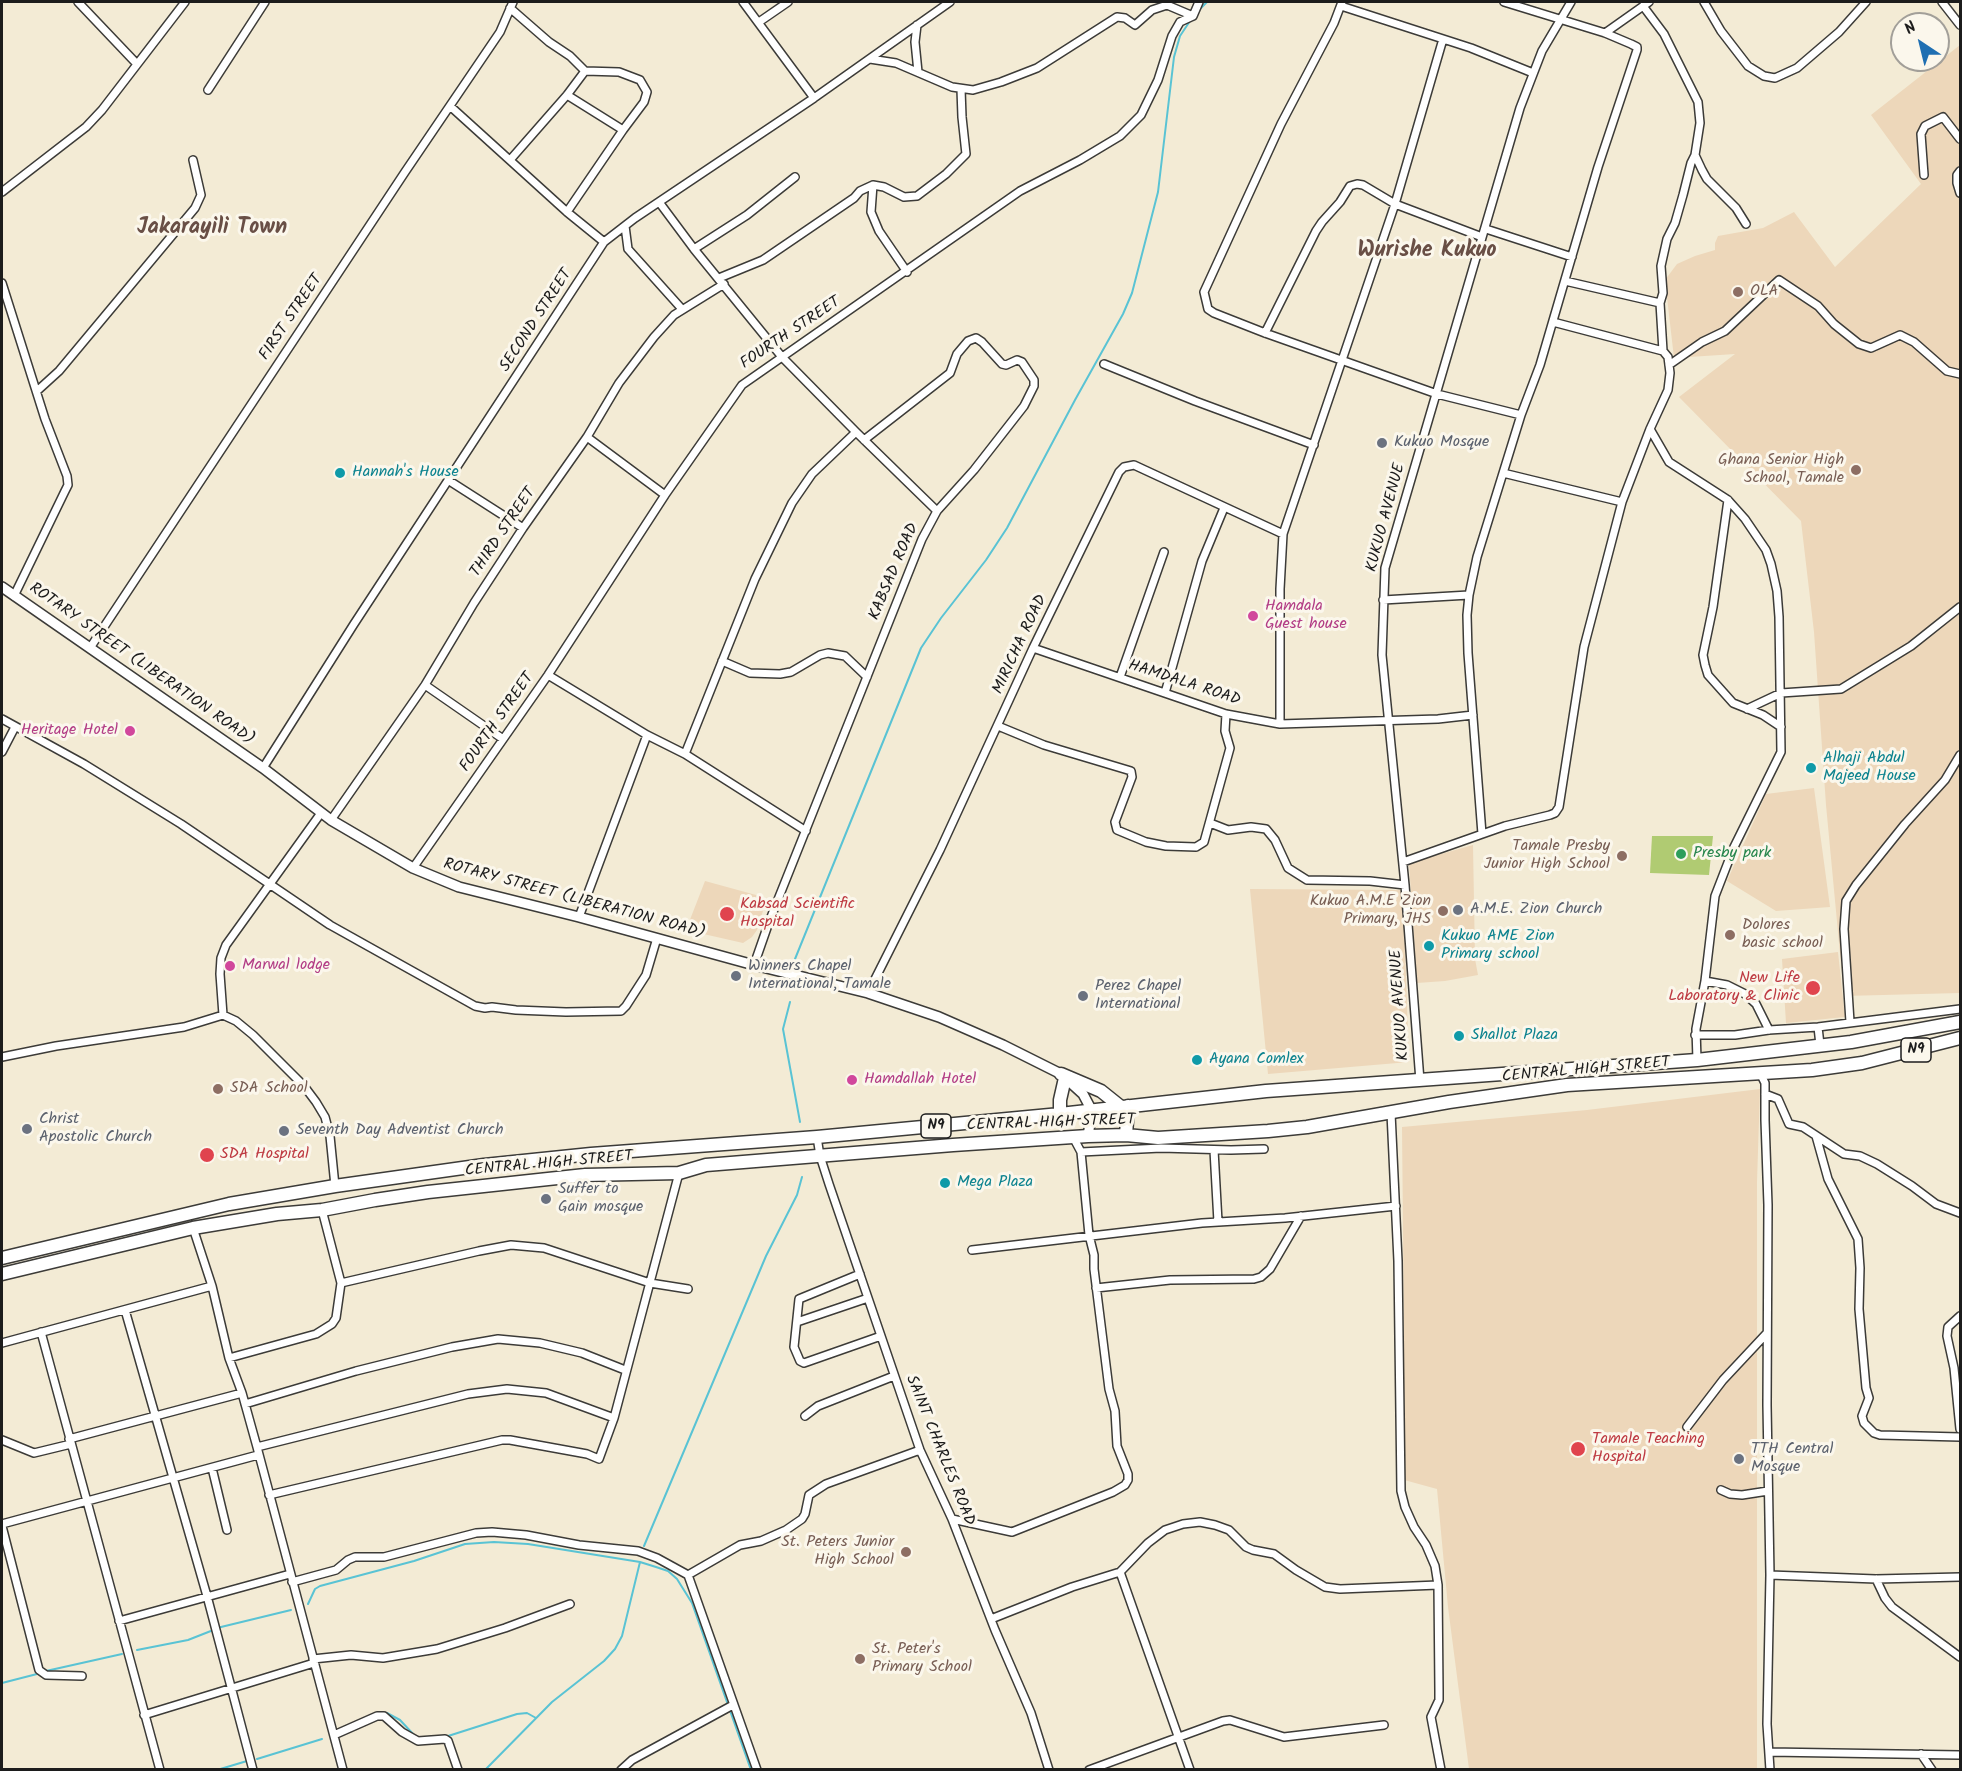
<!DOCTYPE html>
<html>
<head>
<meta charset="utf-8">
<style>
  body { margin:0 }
  #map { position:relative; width:1962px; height:1771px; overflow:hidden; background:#f3ebd5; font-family:Kalam,sans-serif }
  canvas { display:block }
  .frame { position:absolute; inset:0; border:3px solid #1c1c1c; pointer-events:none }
  .north { position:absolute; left:1890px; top:12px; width:60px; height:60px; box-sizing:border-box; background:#fbf7ec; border:2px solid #a29f99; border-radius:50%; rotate:325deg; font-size:16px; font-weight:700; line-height:24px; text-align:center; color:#1c1c1c }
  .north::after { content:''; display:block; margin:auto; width:21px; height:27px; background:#1f6fb2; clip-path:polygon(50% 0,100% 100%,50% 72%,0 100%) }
</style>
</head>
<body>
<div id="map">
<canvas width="1962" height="1771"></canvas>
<div class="frame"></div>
<div class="north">N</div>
</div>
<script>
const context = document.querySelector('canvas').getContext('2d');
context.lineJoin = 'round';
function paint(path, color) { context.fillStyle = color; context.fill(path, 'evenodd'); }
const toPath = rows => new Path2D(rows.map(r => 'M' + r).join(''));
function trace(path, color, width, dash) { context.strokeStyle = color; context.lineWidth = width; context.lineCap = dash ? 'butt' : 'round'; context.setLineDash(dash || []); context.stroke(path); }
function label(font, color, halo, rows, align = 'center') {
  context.font = font + ' Kalam,sans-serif'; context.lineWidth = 6; context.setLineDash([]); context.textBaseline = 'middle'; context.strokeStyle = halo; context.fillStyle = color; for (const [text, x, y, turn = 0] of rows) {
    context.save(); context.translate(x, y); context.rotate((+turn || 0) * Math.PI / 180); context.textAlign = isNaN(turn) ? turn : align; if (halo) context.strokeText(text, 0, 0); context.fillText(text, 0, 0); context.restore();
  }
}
const built = toPath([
  [1960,45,1960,993,1844,996,1826,805,1814,632,1801,521,1679,397,1735,354,1674,358,1665,280,1677,264,1695,256,1715,250,1715,243,1718,236,1763,228,1794,212,1835,267,1921,184,1871,115],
  [1814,788,1830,907,1776,911,1727,881,1766,794],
  [1473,845,1475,959,1478,975,1445,981,1417,983,1409,863],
  [705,881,767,898,757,930,752,937,743,943,686,930],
  [1250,889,1403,890,1409,1062,1268,1074],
  [1838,952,1845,1017,1786,1023,1782,959],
  [1760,1089,1757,1182,1757,1769,1469,1769,1448,1607,1437,1489,1397,1478,1404,1331,1402,1127,1587,1110]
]);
const green = toPath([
  [1652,836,1713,836,1709,875,1650,873]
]);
const stream = toPath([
  [1197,12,1207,2],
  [795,959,921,648,941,618,986,560,1007,528,1075,400,1123,314,1132,293,1158,192,1174,57,1180,36,1190,21],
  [790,1002,783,1029,800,1122],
  [644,1546,766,1256,797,1195,802,1177],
  [308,1604,315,1589,320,1586,414,1561,465,1544,494,1542,528,1544,640,1562,656,1567,668,1571,677,1579,692,1603,751,1770],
  [137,1650,188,1640,221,1627,291,1610],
  [46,1671,122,1654],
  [2,1683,37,1674],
  [384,1713,387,1713,400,1720,414,1735],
  [445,1737,517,1714,527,1713,536,1718],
  [257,1759,322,1739],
  [217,1770,247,1761],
  [485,1770,552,1702,604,1661,615,1649,622,1636,640,1562]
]);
const street = toPath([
  [78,2,136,63],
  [743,2,814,98],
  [1342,2,1334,23,1281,124,1204,292,1208,309,1214,313,1265,333,1437,394,1521,415],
  [1704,2,1721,31,1748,66,1764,76,1775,78,1797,68,1839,32,1866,2],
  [1942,2,1960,25],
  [1341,6,1471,48,1533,73],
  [1643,6,1664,34,1698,102,1700,123,1695,155,1702,170,1707,179,1736,208,1746,224],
  [510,8,549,42,570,56,585,71,567,95,510,160],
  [759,22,788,2],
  [917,25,915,42,918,72],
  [1605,33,1649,2],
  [870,59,896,63,952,87,973,90,1001,82,1037,68,1117,17,1125,18,1135,25,1152,10,1167,5,1193,16],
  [208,90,265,2],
  [567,95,623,130],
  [450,106,567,212,604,242],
  [1960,171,1957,175,1957,183,1960,193],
  [1924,175,1921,134,1925,126,1943,117,1960,139],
  [873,185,871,212,879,231,907,272],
  [2,192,86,127,102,110,185,2],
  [659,202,694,249,782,357,856,432,937,511,922,539,769,922,754,965],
  [567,212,623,130,644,102,647,92,640,80,619,72,585,71],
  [625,226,628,249,681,308],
  [1486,229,1572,257],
  [694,249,747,215,795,177],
  [719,278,763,260,854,198,860,191,873,185,884,187,904,197,917,196,946,174,966,154,962,117,961,89],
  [1565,281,1660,303],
  [2,283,45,419,67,476,68,485,65,491,14,596],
  [1553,322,1663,351],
  [1265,333,1316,231,1322,222,1340,202,1350,186,1357,184,1363,185,1395,204,1482,237],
  [1104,364,1195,401,1314,445],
  [1669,365,1702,342,1725,331,1779,280,1818,306,1834,324,1859,344,1871,348,1900,335,1914,342,1947,371,1960,374],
  [37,391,59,371,195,208,201,195,193,160],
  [1650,429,1669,462,1728,500,1745,519,1766,550,1771,564,1777,591,1779,617,1781,752,1734,847,1715,896,1705,981,1696,1029,1697,1060],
  [587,437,665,495],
  [864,440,950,373,957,354,968,341,976,338,982,342,1002,364,1006,365,1017,360,1022,362,1034,380,1034,386,1024,406,974,470,937,511],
  [1503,473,1622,502],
  [448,480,523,528],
  [1728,500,1713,607,1703,655,1705,665,1708,675,1733,703,1763,715,1781,727],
  [1469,595,1467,615,1468,653,1482,834],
  [1383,600,1469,595,1477,557,1521,415,1540,365,1598,167,1637,50,1637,47,1631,44,1605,33,1504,2],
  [90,648,405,172,500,32,513,2],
  [1033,648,1226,714,1280,724,1438,719,1473,715],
  [722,661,750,673,780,674,791,672,820,655,828,653,845,656,867,677],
  [548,675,647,735,685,754,806,831],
  [1120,677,1164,552],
  [425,685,503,739],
  [1165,693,1202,561,1224,508],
  [1747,709,1781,693,1841,689,1911,646,1960,607],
  [2,719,84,764,181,824,330,925,475,1006,485,1008,492,1007,516,1010,566,1012,621,1011,626,1006,646,975,657,938],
  [1280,724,1280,589,1283,534,1395,204,1443,39],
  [998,726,1044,745,1131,771,1132,777,1115,822,1117,830,1146,842,1166,846,1196,847,1204,842,1230,748,1225,731,1226,714],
  [2,752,15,727],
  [685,754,755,579,792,503,812,474,856,432],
  [263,768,354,624,604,242,635,218,814,98,950,2],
  [331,820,425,685,474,603,523,528,587,437,619,383,654,337,674,315,724,284],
  [1210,823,1228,830,1251,827,1266,829,1275,840,1288,868,1307,880,1370,881,1405,885],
  [1403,862,1505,826,1550,815,1555,813,1559,807,1584,647,1622,502,1650,429,1668,390,1670,373,1668,357,1663,351,1660,303,1663,293,1661,266,1667,239,1675,223,1683,195,1691,163,1695,155],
  [413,868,548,675,665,495,742,385,1020,191,1080,160,1120,136,1141,115,1158,80,1172,36,1180,22,1193,16,1199,2],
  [579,917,647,735],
  [1705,981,1727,985,1745,994,1756,1004,1769,1030],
  [868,993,940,850,1033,648,1119,472,1124,467,1134,465,1283,534],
  [223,1015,236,1021,253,1035,304,1086,316,1102,325,1117,330,1136,335,1186],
  [1850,1022,1844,929,1846,901,1856,885,1905,824,1945,780,1960,755],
  [1818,1027,1820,1045],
  [1695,1035,1735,1035,1769,1030,1818,1027,1960,1009],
  [2,1057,56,1046,184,1027,223,1015,220,974,221,958,226,945,321,813],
  [1760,1073,1765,1083,1765,1120,1768,1205,1767,1405,1770,1575,1767,1724,1770,1770],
  [1420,1081,1405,885,1382,655,1385,568,1520,108,1542,51,1571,2],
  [1765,1094,1778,1099,1789,1124,1803,1127,1844,1154,1860,1156,1877,1164,1912,1186,1936,1204,1960,1213],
  [1391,1113,1398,1261,1401,1491,1405,1507,1414,1527,1426,1545,1435,1566,1438,1585,1439,1691,1439,1700,1431,1717,1441,1770],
  [1816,1136,1828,1179,1858,1239,1860,1268,1859,1309,1866,1388,1869,1398,1862,1416,1864,1423,1874,1433,1880,1435,1960,1437],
  [817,1137,820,1156,829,1184,920,1450,952,1519,995,1630,1031,1713,1049,1770],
  [1214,1150,1218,1222],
  [1081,1152,1161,1148,1231,1150,1264,1149],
  [193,1228,212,1286,229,1358,242,1393,257,1447,343,1770],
  [972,1250,1202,1223,1285,1218,1396,1206],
  [860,1274,799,1299,794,1347,800,1361,804,1363,881,1336],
  [341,1283,479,1251,511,1245,544,1248,650,1283,688,1289],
  [1096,1288,1170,1280,1254,1279,1261,1277,1270,1269,1301,1216],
  [125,1310,207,1596,253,1770],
  [1960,1316,1948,1327,1947,1336,1954,1368,1960,1429],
  [797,1322,868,1298],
  [41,1332,160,1770],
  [2,1343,212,1286],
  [229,1358,316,1334,332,1324,336,1318,341,1283,322,1210],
  [245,1404,356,1371,452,1347,498,1339,540,1343,582,1353,625,1370],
  [805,1416,818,1406,894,1376],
  [1687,1427,1723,1380,1767,1333],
  [69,1439,242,1393],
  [2,1440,34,1453,71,1444],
  [257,1447,468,1394,507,1389,546,1393,614,1418],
  [212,1468,227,1530],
  [1721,1490,1730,1494,1742,1495,1768,1491],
  [269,1495,502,1440,510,1440,587,1454,599,1459,614,1418,679,1173],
  [952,1519,1012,1532,1113,1492,1125,1485,1128,1480,1128,1474,1117,1446,1115,1411,1109,1389,1094,1269,1094,1255,1089,1235,1081,1152,1073,1137],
  [2,1524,258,1455],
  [2,1526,39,1670,46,1675,82,1676],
  [1120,1572,1190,1770],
  [688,1575,757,1770],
  [1770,1575,1876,1579,1960,1577],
  [1876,1579,1885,1598,1892,1607,1960,1657],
  [292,1582,336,1570,348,1560,355,1557,384,1557,476,1533,492,1532,526,1535,579,1545,638,1551,657,1558,688,1575,740,1545,761,1541,786,1530,802,1519,805,1514,809,1495,826,1484,920,1450],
  [991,1619,1072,1587,1120,1572,1148,1543,1165,1530,1183,1524,1200,1522,1215,1525,1229,1530,1246,1547,1253,1550,1274,1554,1296,1570,1325,1587,1340,1589,1438,1585],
  [119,1621,290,1574],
  [313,1659,351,1655,383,1658,437,1649,505,1628,570,1604],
  [144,1715,314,1663],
  [334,1735,377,1716,384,1716,402,1732,418,1741,445,1739,448,1741,458,1770],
  [1769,1752,1960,1755],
  [1921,1754,1932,1770],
  [621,1770,632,1760,733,1705],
  [1089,1770,1223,1721,1230,1720,1284,1737,1384,1725]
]);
const secondary = toPath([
  [2,587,263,768,331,820,413,868,459,887,579,917,754,965,868,993,939,1017,1003,1045,1061,1074,1083,1094,1092,1111,1088,1136]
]);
const highway = toPath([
  [1061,1074,1101,1091,1121,1107],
  [1060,1114,1060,1100,1065,1078],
  [1126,1135,1128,1106],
  [2,1258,229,1204,335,1186,484,1165,591,1154,817,1137,1060,1114,1266,1091,1697,1060,1851,1042,1960,1022],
  [2,1274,193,1228,277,1214,322,1210,375,1200,428,1192,585,1175,679,1173,706,1165,953,1145,1088,1136,1126,1135,1158,1138,1268,1131,1307,1127,1449,1102,1567,1085,1812,1070,1862,1063,1960,1038]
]);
const markers = [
  [1738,292,6,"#8d6e63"],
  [1382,443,6,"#6b7280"],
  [1856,470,6,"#8d6e63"],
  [340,473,6,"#0f9aa8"],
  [1253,616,6,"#d1479c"],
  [130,731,6,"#d1479c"],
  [1811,768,6,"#0f9aa8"],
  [1681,854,6,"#2e9e5b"],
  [1622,856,6,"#8d6e63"],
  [1458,910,6,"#6b7280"],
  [1443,911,6,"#8d6e63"],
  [727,914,8,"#e0444e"],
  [1730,935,6,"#8d6e63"],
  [1429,946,6,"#0f9aa8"],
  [230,966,6,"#d1479c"],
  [736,976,6,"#6b7280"],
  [1813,988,8,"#e0444e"],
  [1083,996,6,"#6b7280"],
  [1459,1036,6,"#0f9aa8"],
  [1197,1060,6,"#0f9aa8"],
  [852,1080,6,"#d1479c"],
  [218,1089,6,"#8d6e63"],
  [27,1129,6,"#6b7280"],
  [284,1131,6,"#6b7280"],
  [207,1155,8,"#e0444e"],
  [945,1183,6,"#0f9aa8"],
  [546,1199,6,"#6b7280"],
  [1578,1449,8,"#e0444e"],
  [1739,1459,6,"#6b7280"],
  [906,1552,6,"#8d6e63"],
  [860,1659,6,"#8d6e63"]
];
const shields = [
  [1916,1050,30],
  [936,1126,30]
];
const shieldNames = [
  ["N9",1916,1050],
  ["N9",936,1126]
];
const educationNames = [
  ["OLA",1750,292],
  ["Ghana Senior High",1844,461,"right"],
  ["School, Tamale",1844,479,"right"],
  ["Tamale Presby",1610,847,"right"],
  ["Junior High School",1610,865,"right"],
  ["Kukuo A.M.E Zion",1431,902,"right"],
  ["Primary, JHS",1431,920,"right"],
  ["Dolores",1742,926],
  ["basic school",1742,944],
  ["SDA School",230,1089],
  ["St. Peters Junior",894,1543,"right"],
  ["High School",894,1561,"right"],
  ["St. Peter's",872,1650],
  ["Primary School",872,1668]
];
const streetNames = [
  ["FIRST STREET",292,318,-56],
  ["SECOND STREET",537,321,-57],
  ["FOURTH STREET",791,334,-34],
  ["KUKUO AVENUE",1387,518,-75],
  ["THIRD STREET",504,533,-56],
  ["KABSAD ROAD",895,572,-67],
  ["MIRICHA ROAD",1021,645,-65],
  ["ROTARY STREET (LIBERATION ROAD)",141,665,35],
  ["HAMDALA ROAD",1184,684,18],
  ["FOURTH STREET",498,723,-55],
  ["ROTARY STREET (LIBERATION ROAD)",574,900,15],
  ["KUKUO AVENUE",1401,1005,-94],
  ["CENTRAL HIGH STREET",1586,1071,-5],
  ["CENTRAL HIGH STREET",1051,1124,-2],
  ["CENTRAL HIGH STREET",549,1165,-5],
  ["SAINT CHARLES ROAD",939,1451,68]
];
const worshipNames = [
  ["Kukuo Mosque",1394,443],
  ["A.M.E. Zion Church",1470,910],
  ["Winners Chapel",748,967],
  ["International, Tamale",748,985],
  ["Perez Chapel",1095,987],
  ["International",1095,1005],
  ["Christ",39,1120],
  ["Apostolic Church",39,1138],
  ["Seventh Day Adventist Church",296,1131],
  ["Suffer to",558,1190],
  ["Gain mosque",558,1208],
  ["TTH Central",1751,1450],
  ["Mosque",1751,1468]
];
const cultureNames = [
  ["Hannah's House",352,473],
  ["Alhaji Abdul",1823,759],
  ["Majeed House",1823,777],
  ["Kukuo AME Zion",1441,937],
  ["Primary school",1441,955],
  ["Shallot Plaza",1471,1036],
  ["Ayana Comlex",1209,1060],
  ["Mega Plaza",957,1183]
];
const hotelNames = [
  ["Hamdala",1265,607],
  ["Guest house",1265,625],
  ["Heritage Hotel",118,731,"right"],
  ["Marwal lodge",242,966],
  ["Hamdallah Hotel",864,1080]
];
const leisureNames = [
  ["Presby park",1693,854]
];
const healthNames = [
  ["Kabsad Scientific",740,905],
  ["Hospital",740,923],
  ["New Life",1800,979,"right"],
  ["Laboratory & Clinic",1800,997,"right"],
  ["SDA Hospital",220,1155],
  ["Tamale Teaching",1592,1440],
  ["Hospital",1592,1458]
];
const districtNames = [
  ["Jakarayili Town",212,229],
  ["Wurishe Kukuo",1427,252]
];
paint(built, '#edd7ba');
paint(green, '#b0cb72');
trace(stream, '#59c3d4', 2);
trace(street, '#3c3b38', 10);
trace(secondary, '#3c3b38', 12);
trace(highway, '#3c3b38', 15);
trace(street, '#fff', 7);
trace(secondary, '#fff', 9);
trace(highway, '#fff', 12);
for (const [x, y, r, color] of markers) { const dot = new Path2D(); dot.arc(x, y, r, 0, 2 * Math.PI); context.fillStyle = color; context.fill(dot); trace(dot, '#fbf7ec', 2); }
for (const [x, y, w] of shields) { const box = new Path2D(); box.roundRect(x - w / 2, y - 12, w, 24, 4.5); context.fillStyle = '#fbf7ec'; context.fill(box); trace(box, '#1c1c1c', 1.5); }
label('bold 15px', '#1c1c1c', null, shieldNames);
label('16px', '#785e54', '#fbf7ec', educationNames, 'left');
label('16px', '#1c1c1c', '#fbf7ec', streetNames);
label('16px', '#5b616d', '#fbf7ec', worshipNames, 'left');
label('16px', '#0d838f', '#fbf7ec', cultureNames, 'left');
label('16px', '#b23c85', '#fbf7ec', hotelNames, 'left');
label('16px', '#27864d', '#fbf7ec', leisureNames, 'left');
label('16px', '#be3a42', '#fbf7ec', healthNames, 'left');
label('bold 22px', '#694f46', '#fbf7ec', districtNames);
</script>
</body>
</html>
